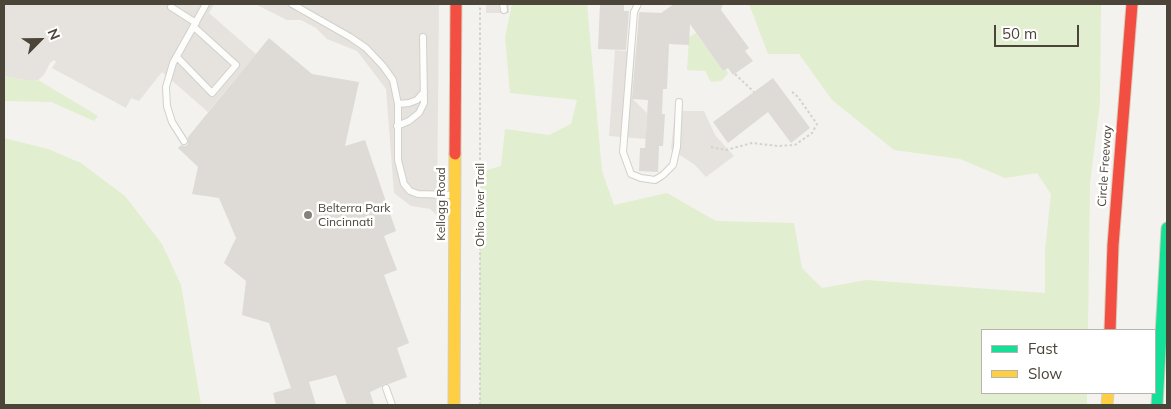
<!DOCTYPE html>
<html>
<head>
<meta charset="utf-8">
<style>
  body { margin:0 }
  #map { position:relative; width:1171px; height:409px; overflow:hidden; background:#f4f2ee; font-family:Mulish,sans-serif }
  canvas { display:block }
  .frame { position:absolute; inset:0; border:5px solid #4b4439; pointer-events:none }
  .legend { position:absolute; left:981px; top:329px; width:175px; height:65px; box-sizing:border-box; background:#fff; border:1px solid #b7b4b0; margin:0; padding:6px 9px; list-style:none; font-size:15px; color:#4b4439 }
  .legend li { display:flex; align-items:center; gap:10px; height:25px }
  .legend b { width:25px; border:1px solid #b7b4b0 }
  .north { position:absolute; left:15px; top:15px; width:50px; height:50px; -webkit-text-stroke:4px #fff; paint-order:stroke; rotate:67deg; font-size:14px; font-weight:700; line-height:20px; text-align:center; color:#4b4439 }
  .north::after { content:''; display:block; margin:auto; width:18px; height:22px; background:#4b4439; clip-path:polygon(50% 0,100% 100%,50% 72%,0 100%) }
  .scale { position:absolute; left:994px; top:25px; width:85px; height:22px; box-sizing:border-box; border:2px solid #4b4439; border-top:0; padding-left:6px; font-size:15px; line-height:18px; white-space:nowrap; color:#4b4439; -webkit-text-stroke:4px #fff; paint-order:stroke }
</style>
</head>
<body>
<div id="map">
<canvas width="1171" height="409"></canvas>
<div class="frame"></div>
<ul class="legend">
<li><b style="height:6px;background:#16e098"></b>Fast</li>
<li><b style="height:6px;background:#ffcf43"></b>Slow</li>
</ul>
<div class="north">N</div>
<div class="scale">50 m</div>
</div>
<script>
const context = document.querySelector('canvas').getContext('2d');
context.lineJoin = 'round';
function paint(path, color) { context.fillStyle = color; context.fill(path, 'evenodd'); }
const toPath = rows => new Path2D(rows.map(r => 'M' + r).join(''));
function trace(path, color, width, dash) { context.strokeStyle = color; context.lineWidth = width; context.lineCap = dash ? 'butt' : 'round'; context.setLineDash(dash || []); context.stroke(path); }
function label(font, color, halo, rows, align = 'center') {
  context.font = font + ' Mulish,sans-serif'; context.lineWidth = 5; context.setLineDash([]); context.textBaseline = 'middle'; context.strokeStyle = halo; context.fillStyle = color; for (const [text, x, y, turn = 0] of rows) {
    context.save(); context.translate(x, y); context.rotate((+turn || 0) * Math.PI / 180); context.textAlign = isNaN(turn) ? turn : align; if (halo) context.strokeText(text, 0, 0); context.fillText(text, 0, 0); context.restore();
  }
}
const green = toPath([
  [512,4,587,4,602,171,614,205,667,193,716,221,794,223,802,268,822,288,866,280,1045,293,1045,250,1051,194,1037,173,1005,178,960,159,894,150,832,100,799,54,768,54,749,4,1101,4,1100,103,1090,183,1088,330,982,330,982,393,1087,393,1087,405,480,405,480,172,501,166,505,129,549,135,571,124,577,100,510,93,505,37],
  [696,33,723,71,726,69,728,74,721,81,711,82,705,71,687,70,689,37],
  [4,76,31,81,38,80,98,116,94,121,51,102,4,101],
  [4,138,48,149,81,163,125,196,162,244,181,285,201,405,4,405]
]);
const parking = toPath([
  [4,4,214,4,209,13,256,54,208,112,162,72,139,101,131,98,126,108,52,68,56,62,54,60,50,63,44,75,38,80,31,81,4,76],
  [255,4,439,4,437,215,430,209,411,206,394,193,386,89,357,51,327,39,316,28,301,20,287,20],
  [486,4,509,4,509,13,486,13],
  [615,50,635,52,632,98,647,113,646,139,609,136],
  [675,111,704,111,715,135,734,156,706,177,695,165,671,149]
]);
const building = toPath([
  [600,4,624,4,624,11,629,11,626,50,598,49],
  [674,4,723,4,721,10,749,48,745,51,753,61,733,75,728,68,723,71,690,24,689,45,669,44,667,89,663,89,662,114,665,114,663,146,659,146,658,172,639,171,640,148,645,148,648,100,632,99,639,13,640,12,661,13],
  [269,38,312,74,359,82,345,146,365,140,396,231,384,236,397,270,384,275,409,343,397,348,407,377,389,384,384,384,381,387,370,392,374,405,347,405,336,375,309,382,316,405,276,405,273,393,291,388,269,323,242,315,246,281,224,263,236,238,219,198,192,194,198,167,178,148,181,145,185,146,188,144,188,137],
  [773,78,810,128,791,143,768,112,728,143,713,122]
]);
const path = toPath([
  [735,74,754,92],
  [711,147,726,150,752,143,778,146,795,145,812,133,817,124,798,97,790,90],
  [480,405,480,4]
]);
const lane = toPath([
  [292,4,350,37,366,48,383,66,393,80,398,104,398,160,404,184,410,191,418,194,453,195],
  [503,4,504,10],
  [638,4,634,12,623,152,631,174,641,178,655,180,663,175,673,165,677,147,679,102],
  [171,7,196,23],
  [177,57,212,93,236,65,194,27],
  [398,104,409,103,417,100,424,92],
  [397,126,409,121,419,113,424,103,423,37],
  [184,141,172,122,167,106,166,87,173,63,206,4],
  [386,388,392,405]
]);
const fast = toPath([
  [1157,405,1167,228]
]);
const slow = toPath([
  [454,405,455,154],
  [1107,405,1108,393]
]);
const jam = toPath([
  [455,154,456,4],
  [1110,330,1113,245,1132,4]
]);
const markers = [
  [308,215,5,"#868178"]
];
const streetNames = [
  ["Circle Freeway",1105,166,-86],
  ["Kellogg Road",441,204,-90],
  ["Ohio River Trail",480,205,-90]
];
const poiNames = [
  ["Belterra Park",318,208],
  ["Cincinnati",318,222]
];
paint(green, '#e1eecf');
paint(parking, '#e6e3df');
paint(building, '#dedbd6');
trace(lane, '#d2d0cb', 8);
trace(fast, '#d6cebb', 13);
trace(slow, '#d6cebb', 13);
trace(jam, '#d6cebb', 13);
trace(path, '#d3d2cc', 2, [2.5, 2.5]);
trace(lane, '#fdfdfc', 6);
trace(fast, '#16e098', 11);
trace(slow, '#ffcf43', 11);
trace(jam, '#f24e42', 11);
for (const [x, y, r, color] of markers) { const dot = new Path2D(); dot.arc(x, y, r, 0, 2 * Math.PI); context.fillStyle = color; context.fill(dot); trace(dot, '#fff', 2); }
label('12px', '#4b4439', '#fff', streetNames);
label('12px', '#4b4439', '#fff', poiNames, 'left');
</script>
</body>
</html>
